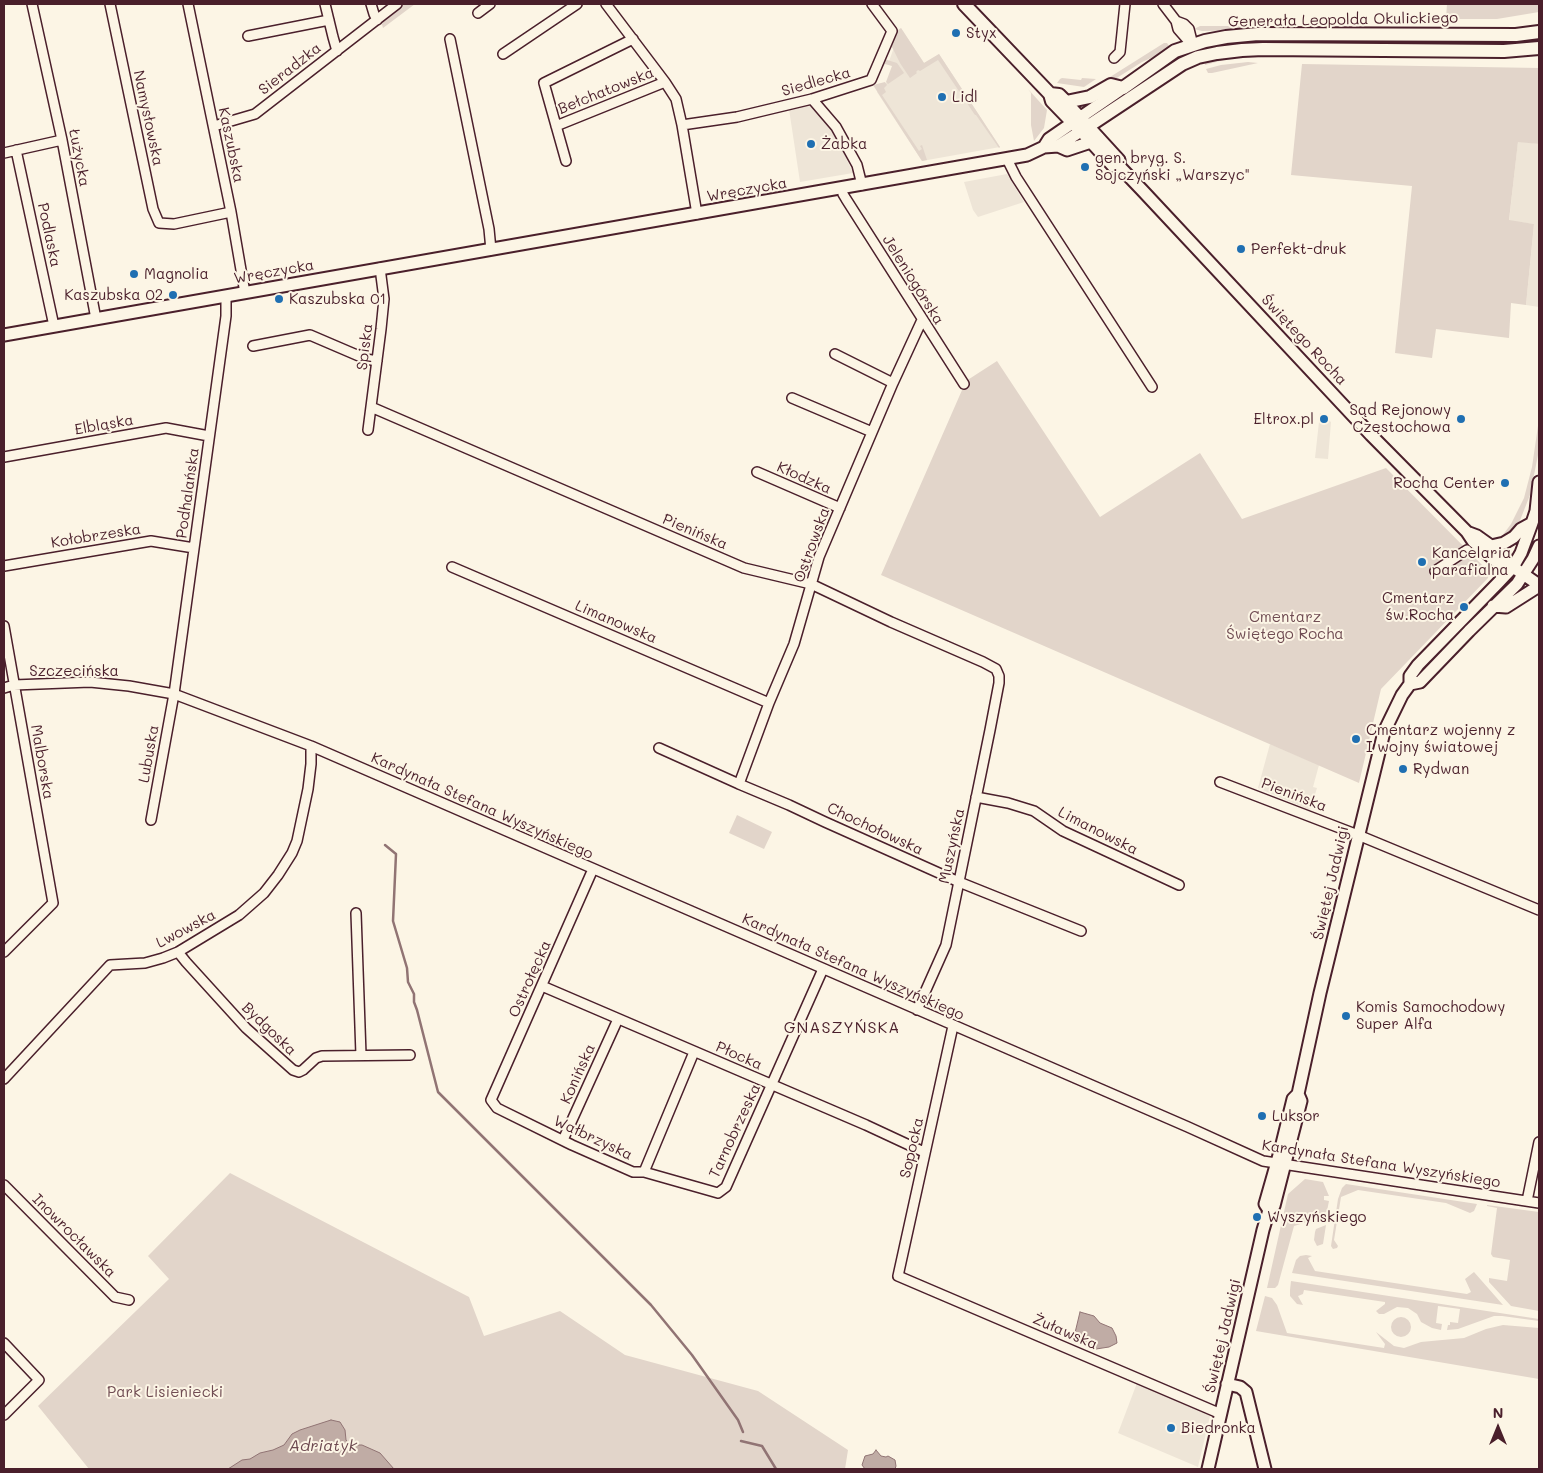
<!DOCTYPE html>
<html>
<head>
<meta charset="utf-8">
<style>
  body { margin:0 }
  #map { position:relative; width:1543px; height:1473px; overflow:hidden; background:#fcf5e5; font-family:Mali,sans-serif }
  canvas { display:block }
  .frame { position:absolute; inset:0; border:5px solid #4a1f2b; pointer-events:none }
  .north { position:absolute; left:1473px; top:1403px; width:50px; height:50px; -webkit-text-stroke:4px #fcf5e5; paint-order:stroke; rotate:0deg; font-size:14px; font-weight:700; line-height:20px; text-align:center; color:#4a1f2b }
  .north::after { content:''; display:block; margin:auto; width:18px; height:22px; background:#4a1f2b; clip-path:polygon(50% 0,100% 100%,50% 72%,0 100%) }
</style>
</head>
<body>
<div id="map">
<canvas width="1543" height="1473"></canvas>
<div class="frame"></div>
<div class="north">N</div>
</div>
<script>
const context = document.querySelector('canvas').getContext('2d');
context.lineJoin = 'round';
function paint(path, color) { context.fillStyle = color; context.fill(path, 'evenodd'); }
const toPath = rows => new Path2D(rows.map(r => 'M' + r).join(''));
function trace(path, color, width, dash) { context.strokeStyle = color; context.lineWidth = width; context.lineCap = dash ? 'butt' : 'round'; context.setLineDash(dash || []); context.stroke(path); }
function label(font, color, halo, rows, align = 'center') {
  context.font = font + ' Mali,sans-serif'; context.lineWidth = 4; context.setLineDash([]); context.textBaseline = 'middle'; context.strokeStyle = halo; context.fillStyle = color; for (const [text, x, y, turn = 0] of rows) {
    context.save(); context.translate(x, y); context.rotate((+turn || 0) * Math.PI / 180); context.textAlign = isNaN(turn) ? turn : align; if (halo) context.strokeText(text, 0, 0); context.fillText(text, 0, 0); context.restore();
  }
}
const built = toPath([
  [901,28,924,63,939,54,1000,147,922,161,877,92,887,82,893,66,888,64],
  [812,102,832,127,853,173,800,182,789,109],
  [1518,141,1539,144,1539,307,1526,305,1534,224,1509,221],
  [1007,174,1024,202,978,217,973,210,964,182],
  [1320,413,1331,422,1328,459,1315,458],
  [1270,744,1319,765,1313,787,1317,788,1310,810,1258,788],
  [1137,1383,1210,1416,1198,1467,1118,1433]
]);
const green = toPath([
  [403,4,415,4,383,28,381,21],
  [1447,4,1539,4,1539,12,1497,19,1446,19],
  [1200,26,1261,26,1258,29,1250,30,1202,31,1194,29],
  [1268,27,1492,28,1494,30,1266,29],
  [901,28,924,63,939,54,1000,147,999,148,976,115,975,115,938,60,920,71,918,70,916,72,917,73,910,78,900,63,890,43,894,33],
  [1539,37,1539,44,1201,50,1201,47,1226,41],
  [1164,43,1167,43,1171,49,1142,62,1093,93,1091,89],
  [1238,55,1424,55,1460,58,1268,57,1231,58,1205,65,1205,61],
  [884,59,897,63,904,73,888,84,886,82,892,66,885,64,881,70],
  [1248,62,1258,63,1212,73,1208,73,1206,69,1221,65],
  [1302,64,1539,68,1539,144,1518,142,1509,220,1534,224,1526,305,1511,303,1509,338,1436,329,1432,358,1395,353,1412,186,1291,175],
  [1062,78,1081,80,1082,78,1096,79,1084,87,1057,83,1060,79],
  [885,82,887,85,884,88,886,92,882,95,919,151,922,149,920,146,922,145,927,160,922,161,873,85],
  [1028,89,1047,110,1044,128,1034,141,1031,125,1031,93],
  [997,361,1100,517,1200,453,1242,519,1386,468,1489,572,1488,578,1381,689,1359,783,881,575,966,381],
  [1539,419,1538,455,1530,495,1517,528,1505,539,1502,536,1511,524,1524,498,1532,467],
  [737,815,772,832,764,849,729,833],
  [230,1173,469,1297,484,1336,560,1311,625,1355,758,1391,848,1450,845,1469,89,1469,38,1406,169,1279,148,1256],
  [1305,1179,1323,1182,1329,1196,1324,1196,1324,1200,1329,1201,1327,1211,1320,1218,1294,1226,1278,1285,1275,1288,1267,1288,1288,1194],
  [1346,1184,1477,1204,1474,1211,1470,1213,1446,1203,1358,1190,1341,1197,1334,1240,1338,1246,1337,1248,1333,1249,1331,1246,1338,1199,1342,1188],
  [1487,1205,1539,1212,1539,1311,1511,1306,1489,1282,1489,1278,1507,1281,1510,1260,1493,1257,1491,1254,1497,1208,1487,1206],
  [1326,1225,1323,1244,1317,1246,1314,1240,1315,1232,1316,1229],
  [1306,1255,1312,1256,1308,1258,1315,1271,1467,1294,1471,1292,1465,1279,1474,1272,1503,1305,1292,1273,1296,1260,1300,1256],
  [1291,1281,1539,1319,1539,1321,1502,1316,1494,1316,1458,1329,1447,1330,1448,1325,1450,1325,1450,1322,1458,1323,1460,1309,1438,1306,1436,1323,1442,1324,1441,1330,1432,1328,1421,1322,1417,1314,1408,1308,1397,1307,1384,1314,1379,1314,1376,1311,1385,1304,1385,1302,1304,1290,1303,1294,1298,1296,1303,1305,1297,1304,1290,1296,1290,1290],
  [1265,1296,1272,1298,1277,1305,1287,1333,1384,1348,1385,1344,1376,1332,1394,1346,1404,1348,1421,1342,1464,1338,1486,1329,1503,1325,1539,1328,1539,1379,1256,1331],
  '1391 1327a10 10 0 1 1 20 0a10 10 0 1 1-20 0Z'
]);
const water = toPath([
  [1080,1312,1094,1316,1100,1323,1112,1328,1116,1336,1117,1343,1109,1347,1096,1349,1074,1337,1080,1312],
  [331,1420,340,1422,345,1430,346,1440,350,1445,362,1445,380,1453,394,1469,228,1469,242,1460,250,1459,260,1453,273,1450,284,1445,292,1434,300,1430,331,1420],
  [876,1450,881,1456,886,1457,888,1456,895,1460,896,1466,895,1469,865,1469,862,1465,865,1456,873,1454,876,1450]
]);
const stream = toPath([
  [385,845,396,854,393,921,407,968,408,982,414,994,414,1002,417,1010,438,1092,651,1305,692,1355,738,1420,743,1432],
  [741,1441,762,1446,776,1469]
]);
const street = toPath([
  [32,4,62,140,96,319],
  [110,4,153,209,159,223,174,224,231,212],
  [188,4,231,212,245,293],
  [325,4,333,37,337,51],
  [371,4,374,14,377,20],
  [606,4,665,82,676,99,682,125,697,214],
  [1163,4,1176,21,1178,29,1192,45],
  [478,13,490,4],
  [1176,21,1184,24,1189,29,1193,45],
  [248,36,329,20],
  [450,39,489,229,491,250],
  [503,54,577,4],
  [1114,58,1120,52,1125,4],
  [812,99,836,127,857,165,862,185],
  [682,125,737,117,812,99,871,80,892,31,872,4],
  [214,126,255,114,397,4],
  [556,126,665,82],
  [16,150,54,326],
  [4,153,62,140],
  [1007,159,1016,177,1152,387],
  [566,161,544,83,633,39],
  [842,188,843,194,846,199,964,384],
  [253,346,310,335,366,359,377,361],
  [835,354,893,383],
  [792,398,872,432],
  [371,407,744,568,811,584,891,622,983,662,996,669,999,676,999,683,990,730,946,945,917,1010],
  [368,430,381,329,384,299,380,268],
  [4,457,166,428,209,436],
  [757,472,840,508],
  [4,566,151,541,194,548],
  [452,567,769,703],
  [1435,571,1467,550],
  [4,626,53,903,4,952],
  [4,688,14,685,90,682,129,686,174,694,311,746,1188,1127,1263,1161,1539,1203],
  [659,748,739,784,789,805,825,822,959,882,1081,931],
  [1220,782,1358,835,1539,910],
  [739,784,769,703,794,644,819,557,893,383,922,320],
  [976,797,1008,803,1034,811,1063,831,1179,885],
  [151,820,174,694,226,316,226,296],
  [593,869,491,1100,497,1108,503,1111,572,1145,633,1172,644,1172,718,1193,726,1187,823,969],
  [356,913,361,1055],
  [178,952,186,962,246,1028,293,1070,299,1072,303,1070,316,1058,322,1056,410,1055],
  [542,986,866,1125,924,1152],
  [953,1026,898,1276,1221,1414],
  [4,1079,110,965,145,963,163,958,178,952,239,915,264,893,278,875,292,853,297,841,308,789,311,764,311,746],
  [563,1140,618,1019],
  [644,1172,694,1052],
  [4,1185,115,1297,129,1300],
  [1527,1201,1539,1142],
  [4,1343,39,1380,4,1415]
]);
const secondary = toPath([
  [1066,102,1119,160,1120,167],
  [1058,146,1067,150,1091,142],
  [1044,147,1049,139,1123,88],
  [4,335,1027,155,1044,147,1058,146,1081,131,1113,166,1120,167,1142,190,1371,435,1467,532,1473,541,1496,561,1513,567],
  [1469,533,1477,536,1491,546,1502,554,1513,567,1539,585],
  [1491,546,1504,543,1514,537,1521,529,1532,523],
  [1493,606,1506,607,1539,586],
  [1410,684,1420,682,1469,631,1517,584,1533,559,1539,546],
  [1269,1210,1265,1204,1281,1148,1293,1099,1298,1094,1320,993,1384,732,1402,695,1410,684,1410,676,1418,665,1498,583,1513,567,1521,553,1532,523,1536,511,1539,482],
  [1227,1384,1240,1387,1246,1392,1265,1469],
  [1208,1469,1263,1230,1269,1210,1274,1206,1301,1101,1298,1094]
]);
const primary = toPath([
  [964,4,1050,94,1052,101,1081,131,1182,64,1198,57,1217,53,1242,50,1263,49,1504,51,1539,48],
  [1050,94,1059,95,1066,102,1090,97,1111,85,1123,88,1175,51,1205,41,1226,37,1258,34,1516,35,1539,32]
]);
const markers = [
  [956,33,5,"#1f6fb2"],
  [942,97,5,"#1f6fb2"],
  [811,144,5,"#1f6fb2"],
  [1085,167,5,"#1f6fb2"],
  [1241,249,5,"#1f6fb2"],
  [134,274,5,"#1f6fb2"],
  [173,295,5,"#1f6fb2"],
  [279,299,5,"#1f6fb2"],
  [1324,419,5,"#1f6fb2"],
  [1461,419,5,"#1f6fb2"],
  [1505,483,5,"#1f6fb2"],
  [1422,562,5,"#1f6fb2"],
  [1464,607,5,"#1f6fb2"],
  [1356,739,5,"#1f6fb2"],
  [1403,769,5,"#1f6fb2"],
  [1346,1016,5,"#1f6fb2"],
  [1262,1116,5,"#1f6fb2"],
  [1257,1217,5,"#1f6fb2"],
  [1171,1428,5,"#1f6fb2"]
];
const streetNames = [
  ["Generała Leopolda Okulickiego",1343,20,-1],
  ["Sieradzka",290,69,-38],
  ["Siedlecka",816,82,-16],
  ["Bełchatowska",606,91,-22],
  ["Namysłowska",148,118,78],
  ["Kaszubska",231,145,78],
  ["Łużycka",79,158,79],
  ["Wręczycka",747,190,-10],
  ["Podlaska",49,235,78],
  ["Wręczycka",274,272,-10],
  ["Jeleniogórska",913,280,58],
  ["Świętego Rocha",1304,340,47],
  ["Spiska",365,347,-83],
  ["Elbląska",104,425,-10],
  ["Kłodzka",804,478,24],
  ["Podhalańska",188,493,-82],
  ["Pienińska",695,532,23],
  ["Kołobrzeska",96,536,-9],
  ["Ostrowska",812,545,-70],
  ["Limanowska",616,622,23],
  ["Szczecińska",74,671],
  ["Lubuska",149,754,-80],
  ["Malborska",42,762,80],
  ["Pienińska",1294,795,21],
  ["Kardynała Stefana Wyszyńskiego",482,806,24],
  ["Chochołowska",875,829,25],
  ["Limanowska",1098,831,27],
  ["Muszyńska",952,846,-78],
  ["Świętej Jadwigi",1331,883,-77],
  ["Lwowska",186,929,-28],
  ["Kardynała Stefana Wyszyńskiego",853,967,24],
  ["Ostrołęcka",530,979,-66],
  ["Bydgoska",269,1029,44],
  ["Płocka",739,1056,24],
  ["Konińska",578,1074,-66],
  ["Tarnobrzeska",735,1131,-65],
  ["Wałbrzyska",593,1138,25],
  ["Sopocka",912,1148,-77],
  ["Kardynała Stefana Wyszyńskiego",1381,1164,9],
  ["Inowrocławska",74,1236,45],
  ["Żuławska",1065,1332,23],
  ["Świętej Jadwigi",1223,1336,-77]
];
const poiNames = [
  ["Styx",966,33],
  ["Lidl",952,97],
  ["Żabka",821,144],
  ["gen. bryg. S.",1095,158],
  ["Sojczyński „Warszyc\"",1095,175],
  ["Perfekt-druk",1251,249],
  ["Magnolia",144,274],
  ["Kaszubska 02",163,295,"right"],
  ["Kaszubska 01",289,299],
  ["Sąd Rejonowy",1451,410,"right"],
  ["Częstochowa",1451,427,"right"],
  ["Eltrox.pl",1314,419,"right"],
  ["Rocha Center",1495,483,"right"],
  ["Kancelaria",1432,553],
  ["parafialna",1432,570],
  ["Cmentarz",1454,598,"right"],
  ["św.Rocha",1454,615,"right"],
  ["Cmentarz wojenny z",1366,730],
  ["I wojny światowej",1366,747],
  ["Rydwan",1413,769],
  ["Komis Samochodowy",1356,1007],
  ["Super Alfa",1356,1024],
  ["Luksor",1272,1116],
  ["Wyszyńskiego",1267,1217],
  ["Biedronka",1181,1428]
];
const parkNames = [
  ["Cmentarz",1285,617],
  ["Świętego Rocha",1285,634],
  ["Park Lisieniecki",165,1392]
];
const neighbourhoodNames = [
  ["GNASZYŃSKA",842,1028]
];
const waterNames = [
  ["Adriatyk",323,1446]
];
paint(built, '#eee5d7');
paint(green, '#e2d5ca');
paint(water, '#c0aca5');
trace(water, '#917474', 1);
trace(stream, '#917474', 2.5);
trace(street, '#4a1f2b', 12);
trace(secondary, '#4a1f2b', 15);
trace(primary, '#4a1f2b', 16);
trace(street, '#fcf5e5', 9);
trace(secondary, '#fcf5e5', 11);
trace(primary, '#fcf5e5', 12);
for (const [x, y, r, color] of markers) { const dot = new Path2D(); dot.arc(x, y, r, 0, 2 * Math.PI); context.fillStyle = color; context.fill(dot); trace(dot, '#fcf5e5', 2); }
label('15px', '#4a1f2b', '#fcf5e5', streetNames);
label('15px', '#4a1f2b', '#fcf5e5', poiNames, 'left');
label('15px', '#704c53', '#fcf5e5', parkNames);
context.letterSpacing = '1px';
label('16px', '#4a1f2b', '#fcf5e5', neighbourhoodNames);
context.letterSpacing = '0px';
label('italic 16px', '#6d4950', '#fcf5e5', waterNames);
</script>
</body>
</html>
